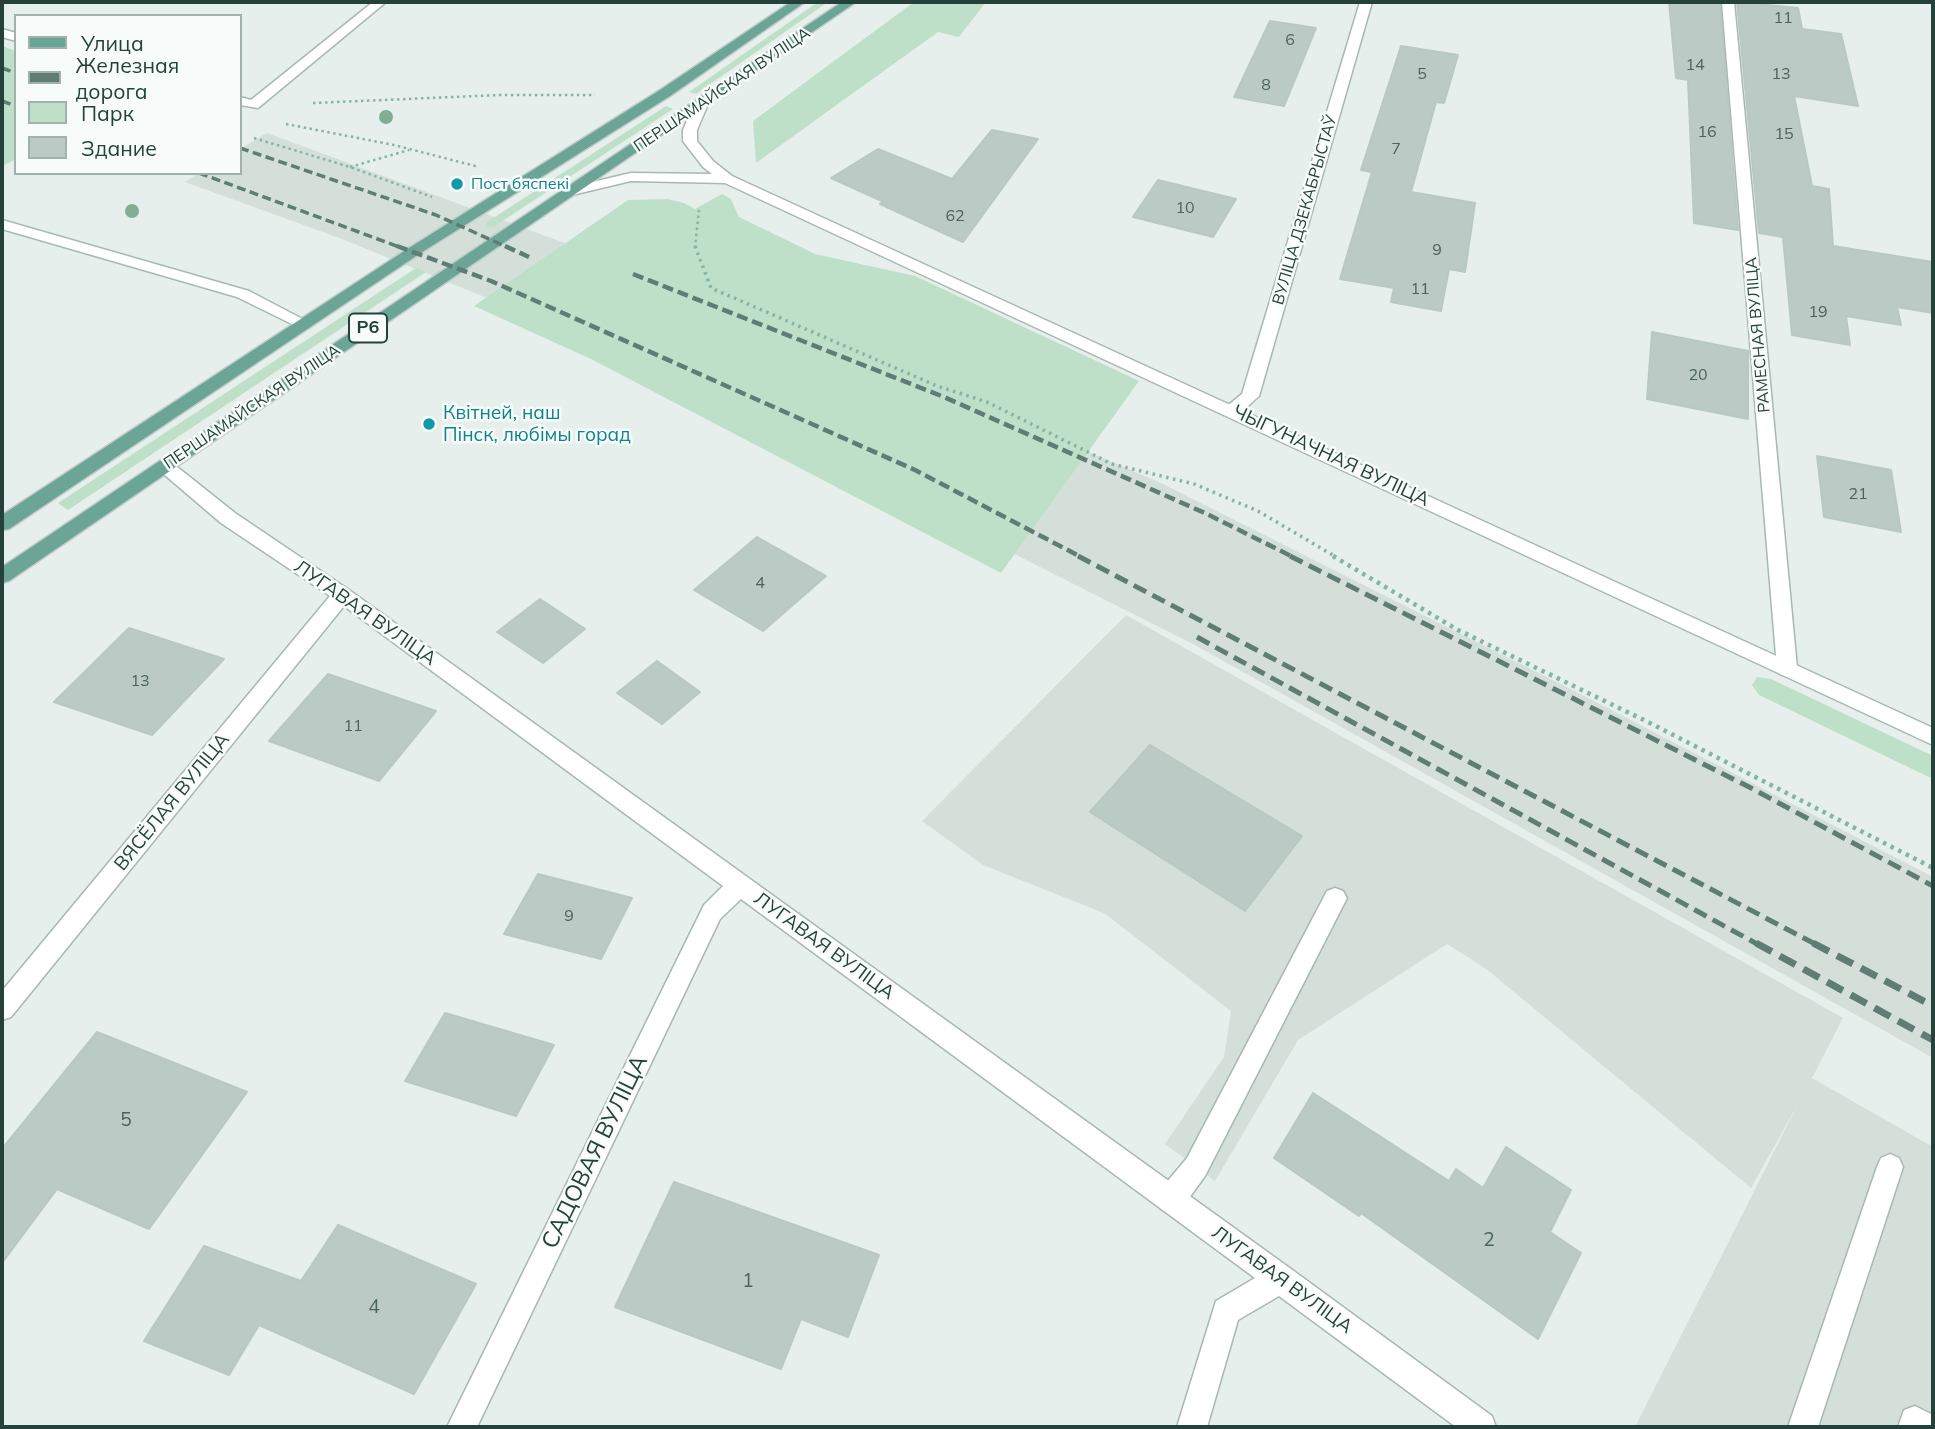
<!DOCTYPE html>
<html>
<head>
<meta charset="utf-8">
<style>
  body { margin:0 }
  #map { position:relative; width:1935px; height:1429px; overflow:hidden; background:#e6efeb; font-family:Mulish,sans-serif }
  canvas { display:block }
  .frame { position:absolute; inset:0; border:4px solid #24423a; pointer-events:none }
  .legend { position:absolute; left:14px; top:14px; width:228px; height:161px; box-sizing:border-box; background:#f7fbf9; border:2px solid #a3b1ad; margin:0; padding:9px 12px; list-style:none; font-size:21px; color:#24423a }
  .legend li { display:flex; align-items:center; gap:14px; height:35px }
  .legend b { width:35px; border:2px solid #a3b1ad }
</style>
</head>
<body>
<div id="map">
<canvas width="1935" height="1429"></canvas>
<div class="frame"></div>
<ul class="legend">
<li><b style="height:9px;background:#6aa596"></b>Улица</li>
<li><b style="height:9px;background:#5f7d75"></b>Железная дорога</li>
<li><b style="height:19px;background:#bfe0c8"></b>Парк</li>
<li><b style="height:19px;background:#bbcac4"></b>Здание</li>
</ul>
</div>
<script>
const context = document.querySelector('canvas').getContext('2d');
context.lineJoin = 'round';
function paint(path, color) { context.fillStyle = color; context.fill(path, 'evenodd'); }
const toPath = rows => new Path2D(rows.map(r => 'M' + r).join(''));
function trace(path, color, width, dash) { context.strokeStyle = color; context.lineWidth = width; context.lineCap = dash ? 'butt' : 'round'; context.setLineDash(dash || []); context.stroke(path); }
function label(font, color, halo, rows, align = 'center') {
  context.font = font + ' Mulish,sans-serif'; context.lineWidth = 5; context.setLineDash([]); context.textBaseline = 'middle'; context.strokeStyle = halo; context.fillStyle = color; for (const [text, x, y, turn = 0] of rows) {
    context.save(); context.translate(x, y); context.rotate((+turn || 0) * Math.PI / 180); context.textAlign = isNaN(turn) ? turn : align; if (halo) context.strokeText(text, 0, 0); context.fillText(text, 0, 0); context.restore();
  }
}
const built = toPath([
  [267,133,600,256,941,389,1161,483,1598,703,1933,877,1933,1058,1193,644,631,361,524,313,342,239,185,182,199,173,240,173,240,149],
  [1126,615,1843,1018,1812,1078,1933,1147,1933,1427,1635,1427,1798,1104,1751,1188,1485,968,1447,944,1298,1040,1215,1181,1165,1144,1224,1057,1231,1011,1104,913,983,865,922,821]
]);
const green = toPath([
  [818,2,828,2,696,94,689,92],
  [914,2,986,2,959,37,938,32,756,163,753,121],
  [2,46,16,51,16,159,2,166],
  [666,106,673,109,495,226,486,227,487,222],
  [722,194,731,199,739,217,815,254,915,276,1139,381,1001,573,591,359,474,306,628,200,668,199,684,203,695,209],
  [416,268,426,272,68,510,58,503],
  [1757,677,1771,679,1933,756,1933,779,1759,695,1752,685]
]);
const building = toPath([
  [1669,2,1720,2,1738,230,1694,223,1688,80,1676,78,1669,2],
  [1737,2,1798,8,1802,29,1841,34,1858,106,1794,96,1812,186,1829,189,1833,246,1933,262,1933,313,1897,307,1901,325,1846,316,1850,345,1792,335,1783,237,1759,233,1737,2],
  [1270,21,1316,28,1284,106,1234,97,1270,21],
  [1401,46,1458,55,1444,103,1436,102,1411,192,1475,203,1465,272,1449,269,1441,311,1391,302,1394,288,1340,279,1372,172,1361,170,1401,46],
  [992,130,1038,139,963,242,880,204,884,202,831,178,878,149,952,179,992,130],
  [1158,180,1236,199,1213,237,1133,217,1158,180],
  [1652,332,1748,351,1748,419,1647,399,1652,332],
  [1817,456,1891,470,1901,532,1824,517,1817,456],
  [757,537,826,576,763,631,694,590,757,537],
  [540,599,585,629,543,663,497,632,540,599],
  [129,628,224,659,152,735,54,702,129,628],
  [657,661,700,692,662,724,617,693,657,661],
  [328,674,436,711,379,781,269,741,328,674],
  [1150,745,1302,836,1245,911,1090,812,1150,745],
  [538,874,632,898,601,959,504,934,538,874],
  [445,1013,554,1045,516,1116,405,1081,445,1013],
  [97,1032,247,1092,149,1229,57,1189,2,1263,2,1149,97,1032],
  [1313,1093,1449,1181,1456,1169,1483,1188,1506,1147,1571,1190,1550,1232,1581,1253,1538,1339,1361,1213,1359,1216,1274,1158,1313,1093],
  [674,1182,879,1255,848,1337,801,1319,781,1369,615,1307,674,1182],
  [338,1225,476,1284,414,1394,259,1325,229,1375,144,1341,204,1246,301,1281,338,1225]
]);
const pathFar2 = toPath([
  [313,103,499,95,595,95],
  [286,124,394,145,479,167],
  [254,138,350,167,432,197],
  [350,167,409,150],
  [695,248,699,210]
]);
const pathFar1 = toPath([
  [695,246,711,288,937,386,987,402,1112,464,1194,484,1258,511,1336,557]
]);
const path = toPath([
  [1333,556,1458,630,1648,722,1933,868]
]);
const service = toPath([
  [1335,888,1343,891,1347,898,1205,1176,1181,1209,1171,1213,1161,1209,1157,1199,1161,1189,1187,1158,1327,891,1335,888],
  [1890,1154,1899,1158,1903,1167,1818,1427,1788,1427,1877,1167,1881,1158,1890,1154],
  [1915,1406,1933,1415,1933,1427,1898,1427,1904,1410,1915,1406]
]);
const minor = toPath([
  [373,2,386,2,258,108,240,105,240,97,251,100,373,2],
  [1360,2,1372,2,1259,396,1238,415,1226,415,1223,411,1226,407,1242,394,1360,2],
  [1722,2,1734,2,1797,668,1794,674,1787,676,1780,674,1777,668,1722,2],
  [2,29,16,33,16,41,2,37,2,29],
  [165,460,171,462,235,513,349,590,1291,1269,1492,1416,1496,1427,1456,1427,1279,1296,1238,1320,1207,1427,1177,1427,1216,1301,1255,1278,741,899,720,919,477,1427,447,1427,704,905,723,886,344,606,11,1017,2,1020,2,991,330,596,221,523,159,470,156,466,159,462,165,460]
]);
const tertiary = toPath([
  [701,100,708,104,697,130,697,141,713,161,732,176,1933,728,1933,745,725,183,631,181,572,195,565,191,567,188,631,173,712,174,703,167,683,141,683,130,694,104,701,100]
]);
const secondary = toPath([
  [2,220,249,291,312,324,310,327,298,327,237,297,2,229,2,220]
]);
const primary = toPath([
  [791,2,805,2,670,96,419,254,9,529,2,530,2,515,409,248,660,90,791,2],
  [842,2,856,2,9,581,2,583,2,567,842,2]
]);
const railFar3 = toPath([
  [2,68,16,73],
  [2,101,16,106],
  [240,148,436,215,509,248],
  [199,173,402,248]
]);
const railFar2 = toPath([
  [397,246,491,281,915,470,1081,557],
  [505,246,529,257],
  [633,274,944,397,1207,514,1293,557]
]);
const railFar1 = toPath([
  [1078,556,1817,945],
  [1290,556,1751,788,1933,886],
  [1197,637,1759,945]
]);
const rail = toPath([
  [1756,943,1933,1040],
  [1813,943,1933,1006]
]);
const trees = [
  [386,117],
  [132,211]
];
const markers = [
  [457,184,7,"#0f9aa8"],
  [429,424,7,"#0f9aa8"]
];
const numberNames = [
  ["11",1783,18],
  ["6",1290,40],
  ["14",1695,65],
  ["5",1422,74],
  ["13",1781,74],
  ["8",1266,85],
  ["16",1707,132],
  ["15",1784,134],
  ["7",1396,149],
  ["10",1185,208],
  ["62",955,216],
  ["9",1437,250],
  ["11",1420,289],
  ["19",1818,312],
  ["20",1698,375],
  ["21",1858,494],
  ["4",760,583],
  ["13",140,681],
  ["11",353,726],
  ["9",569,916]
];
const farStreetnames = [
  ["ПЕРШАМАЙСКАЯ ВУЛІЦА",722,90,-34],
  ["ВУЛІЦА ДЗЕКАБРЫСТАЎ",1305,210,-74],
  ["РАМЕСНАЯ ВУЛІЦА",1758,335,-95],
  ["ПЕРШАМАЙСКАЯ ВУЛІЦА",252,407,-34]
];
const farCulturenames = [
  ["Пост бяспекі",471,184]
];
const shields = [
  [368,328,38]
];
const shieldNames = [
  ["Р6",368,328]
];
const cultureNames = [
  ["Квітней, наш",443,413],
  ["Пінск, любімы горад",443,435]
];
const streetNames = [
  ["ЧЫГУНАЧНАЯ ВУЛІЦА",1331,456,25],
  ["ЛУГАВАЯ ВУЛІЦА",365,613,35],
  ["ВЯСЁЛАЯ ВУЛІЦА",172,802,-51],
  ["ЛУГАВАЯ ВУЛІЦА",824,946,36],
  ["ЛУГАВАЯ ВУЛІЦА",1282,1280,36]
];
const nearNumbernames = [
  ["5",126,1120],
  ["2",1489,1240],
  ["1",748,1281],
  ["4",374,1307]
];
const nearStreetnames = [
  ["САДОВАЯ ВУЛІЦА",595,1152,-64]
];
paint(built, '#d4dfda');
paint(green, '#bfe0c8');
paint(building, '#bbcac4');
trace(building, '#b8c9c2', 2);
trace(service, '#a8b8b2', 3);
trace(minor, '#a8b8b2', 3);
trace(tertiary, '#a8b8b2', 3);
trace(secondary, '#a4bbb3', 3);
trace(primary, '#c2cac8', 3);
trace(pathFar2, '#86b3a5', 2.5, [2.5, 3.5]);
trace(pathFar1, '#86b3a5', 3.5, [2.5, 4.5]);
trace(path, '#86b3a5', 4.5, [3.5, 5]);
paint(service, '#fff');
paint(minor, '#fff');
paint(tertiary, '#fff');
paint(secondary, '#fff');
paint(primary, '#6aa596');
trace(railFar3, '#5f7d75', 3.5, [9, 4.5]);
trace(railFar2, '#5f7d75', 4.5, [11, 5]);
trace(railFar1, '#5f7d75', 5, [14, 7]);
trace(rail, '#5f7d75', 7, [18, 9]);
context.fillStyle = '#80af93';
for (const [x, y] of trees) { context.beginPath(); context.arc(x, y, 7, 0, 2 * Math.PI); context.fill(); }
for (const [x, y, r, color] of markers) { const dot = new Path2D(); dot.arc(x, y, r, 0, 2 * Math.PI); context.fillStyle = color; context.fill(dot); trace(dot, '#f7fbf9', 2.5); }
label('16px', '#4a645c', null, numberNames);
label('16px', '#24423a', '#f7fbf9', farStreetnames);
label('16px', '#0d838f', '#f7fbf9', farCulturenames, 'left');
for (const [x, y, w] of shields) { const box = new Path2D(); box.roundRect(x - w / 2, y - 14.5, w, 29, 5); context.fillStyle = '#f7fbf9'; context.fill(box); trace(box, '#24423a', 2); }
label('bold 18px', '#24423a', null, shieldNames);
label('19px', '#0d838f', '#f7fbf9', cultureNames, 'left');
label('19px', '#24423a', '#f7fbf9', streetNames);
label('19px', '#4a645c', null, nearNumbernames);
label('23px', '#24423a', '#f7fbf9', nearStreetnames);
</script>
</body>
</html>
